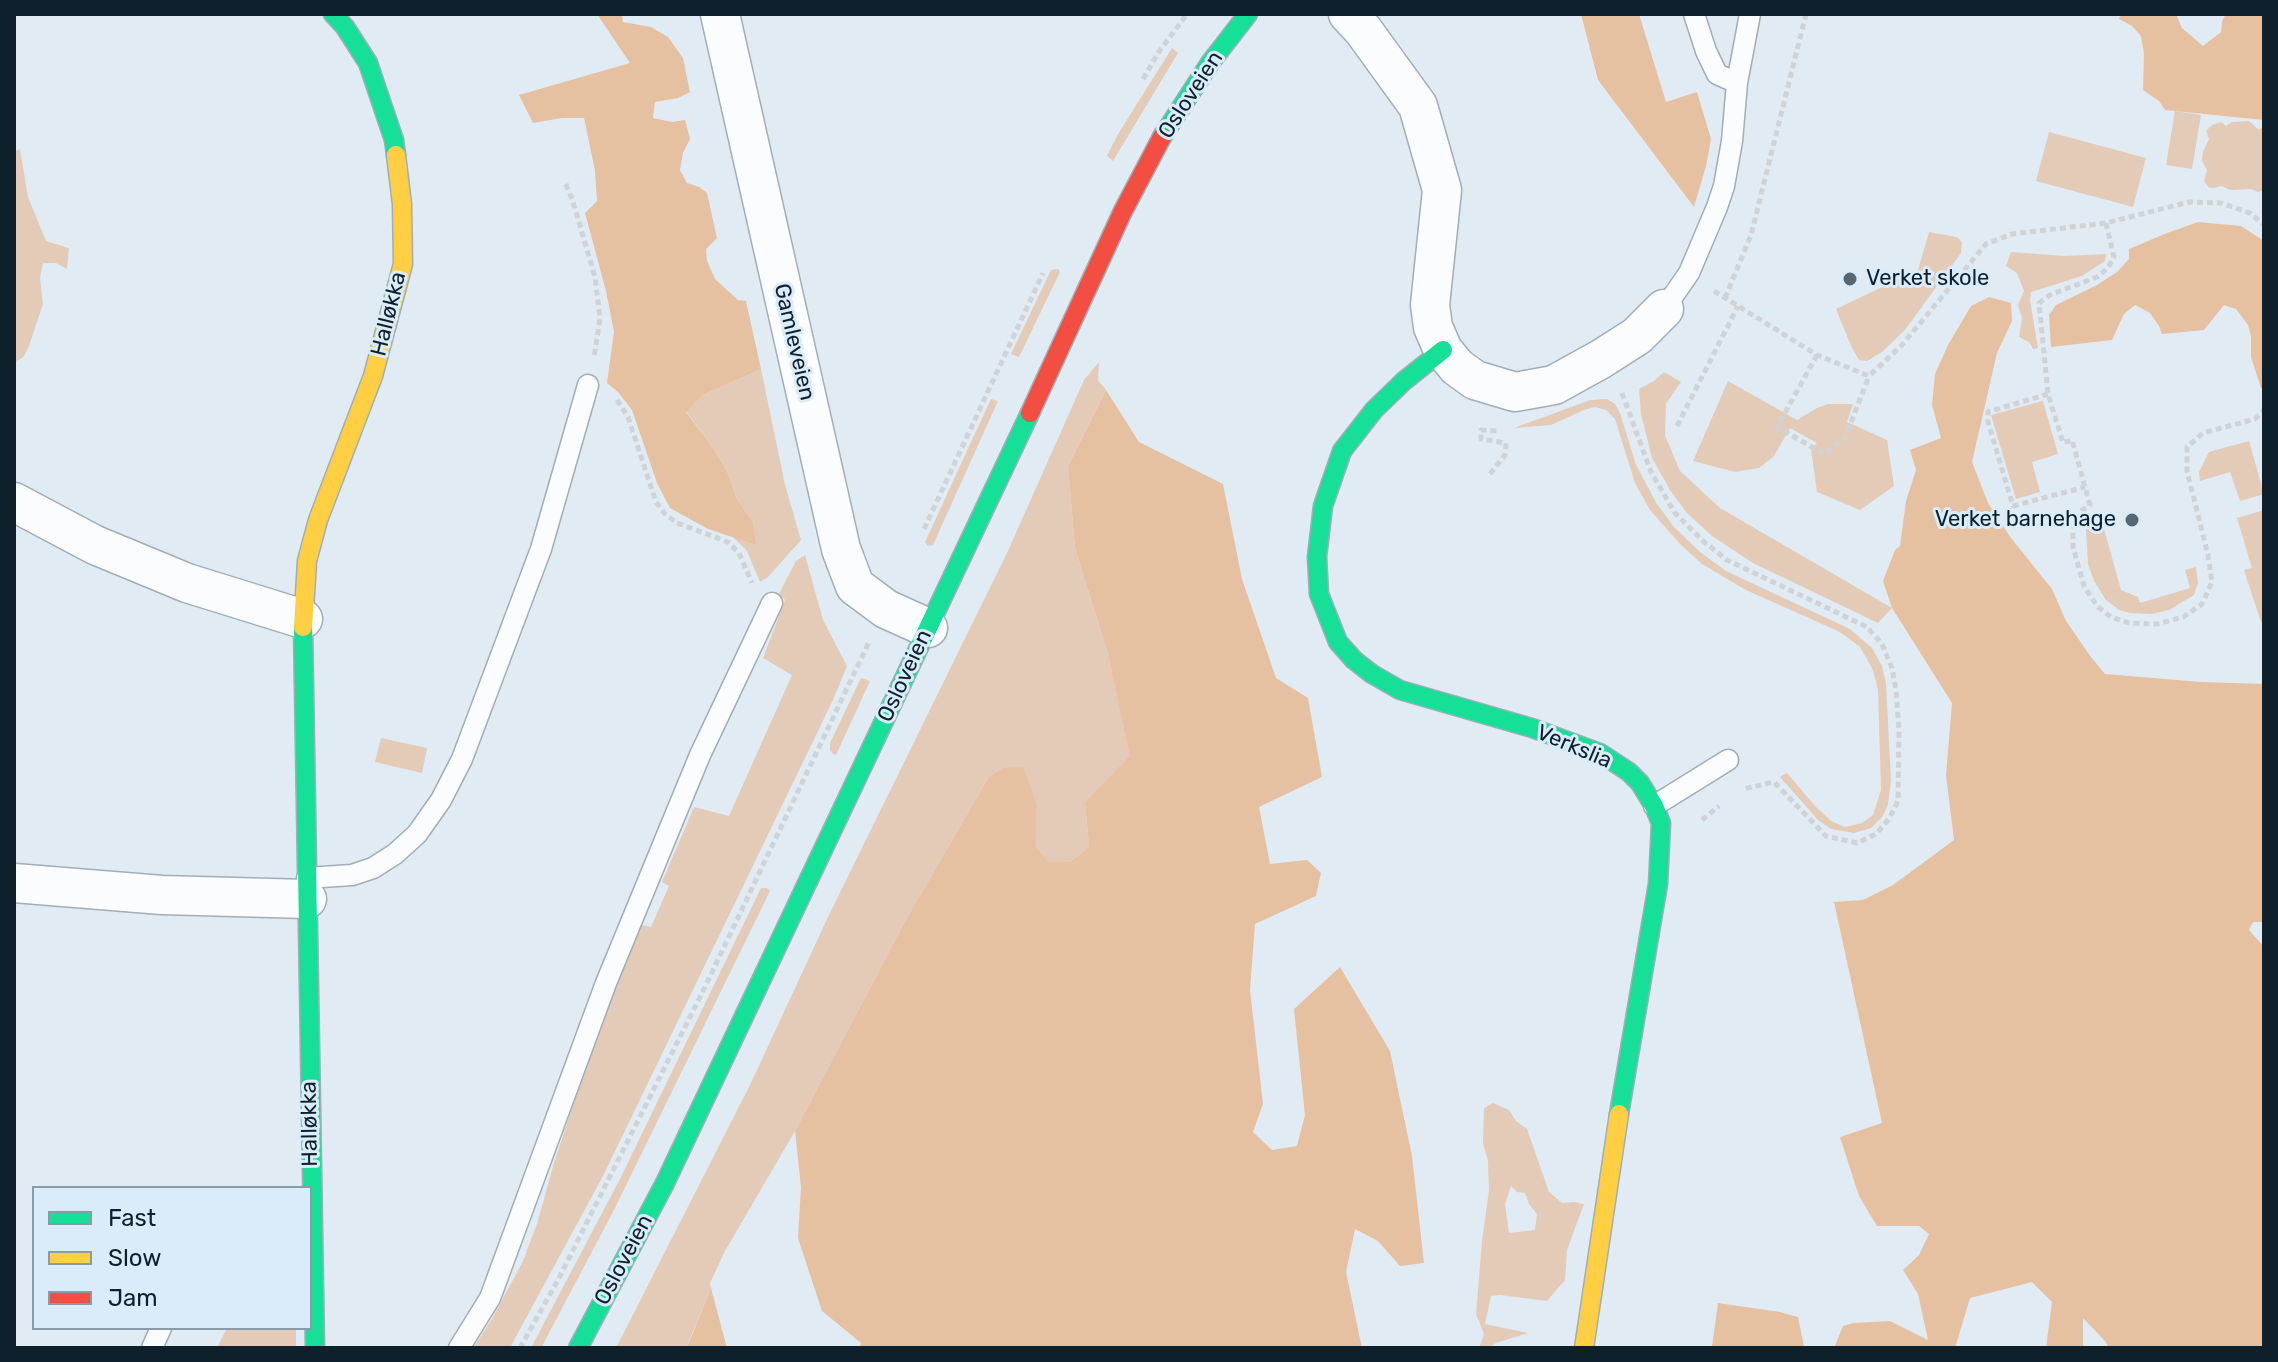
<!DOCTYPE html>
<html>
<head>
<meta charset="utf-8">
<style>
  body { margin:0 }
  #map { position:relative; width:2278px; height:1362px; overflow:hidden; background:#e1ebf3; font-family:Rubik,sans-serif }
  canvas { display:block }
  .frame { position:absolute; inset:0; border:16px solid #0f202d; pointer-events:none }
  .legend { position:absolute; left:32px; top:1186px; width:280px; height:144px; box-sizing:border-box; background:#daecfa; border:2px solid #899aa8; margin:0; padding:10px 14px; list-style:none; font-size:24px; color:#0f202d }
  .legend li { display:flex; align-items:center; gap:16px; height:40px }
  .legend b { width:40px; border:2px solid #899aa8 }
</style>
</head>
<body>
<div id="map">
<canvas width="2278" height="1362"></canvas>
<div class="frame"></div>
<ul class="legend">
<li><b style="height:10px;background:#16e098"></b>Fast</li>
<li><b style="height:10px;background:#ffcf43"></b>Slow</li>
<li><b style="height:10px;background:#f24e42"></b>Jam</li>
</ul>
</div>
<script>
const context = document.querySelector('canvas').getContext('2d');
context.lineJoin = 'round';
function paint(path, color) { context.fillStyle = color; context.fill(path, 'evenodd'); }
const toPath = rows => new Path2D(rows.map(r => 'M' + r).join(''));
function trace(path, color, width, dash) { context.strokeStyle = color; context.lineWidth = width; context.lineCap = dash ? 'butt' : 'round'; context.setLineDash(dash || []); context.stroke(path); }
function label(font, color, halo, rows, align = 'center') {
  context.font = font + ' Rubik,sans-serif'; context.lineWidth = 6; context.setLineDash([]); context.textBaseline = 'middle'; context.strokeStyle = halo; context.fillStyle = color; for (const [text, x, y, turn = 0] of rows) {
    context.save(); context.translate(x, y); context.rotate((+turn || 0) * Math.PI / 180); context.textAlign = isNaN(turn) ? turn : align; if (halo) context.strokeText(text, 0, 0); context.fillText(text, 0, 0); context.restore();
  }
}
const green = toPath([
  [1172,48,1178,53,1113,161,1107,156,1118,134],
  [2175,111,2201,115,2192,169,2166,165],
  [2249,121,2258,129,2264,128,2264,190,2258,192,2251,189,2230,190,2222,186,2213,188,2208,187,2204,181,2207,170,2202,161,2203,152,2209,139,2206,131,2212,125,2221,122,2226,126,2232,122],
  [2049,132,2146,158,2133,207,2036,181],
  [20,149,28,197,46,241,69,248,67,269,56,263,43,263,40,278,43,304,29,346,24,356,14,364,14,152],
  [1929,232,1957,237,1962,242,1961,253,1905,330,1882,352,1867,361,1859,360,1851,346,1836,309,1918,270],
  [2011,252,2065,256,2106,254,2105,261,2082,276,2031,292,2030,300,2038,348,2033,349,2029,342,2019,337,2022,318,2018,305,2024,291,2017,273,2006,266],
  [1058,269,1060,272,1019,357,1011,354,1051,270],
  [1099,362,1098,380,1106,390,1068,466,1075,548,1108,654,1131,756,1085,802,1089,847,1070,862,1049,862,1035,848,1037,805,988,778,904,923,795,1131,725,1251,710,1283,711,1288,686,1348,616,1348,750,1085,828,917,1007,553,1084,380],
  [761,369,785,485,801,540,768,577,760,582,747,551,732,536,755,545,753,522,737,499,727,471,714,449,686,411,703,395],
  [1664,372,1681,382,1666,404,1665,435,1680,471,1720,508,1892,608,1878,623,1753,563,1712,536,1686,512,1670,490,1652,458,1641,414,1639,389,1654,381],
  [1728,381,1797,420,1817,408,1828,404,1853,404,1847,422,1887,440,1894,486,1860,510,1817,492,1811,449,1817,443,1790,428,1774,456,1759,468,1735,472,1693,461],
  [991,399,998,401,933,545,928,546,925,542],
  [1607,399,1615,404,1620,413,1636,465,1657,504,1674,527,1700,552,1726,571,1850,629,1872,648,1882,666,1886,683,1891,781,1888,804,1883,816,1871,828,1854,833,1831,829,1818,820,1780,777,1787,773,1815,806,1831,821,1845,827,1862,823,1873,815,1881,790,1878,690,1873,670,1860,647,1840,632,1746,590,1702,564,1681,545,1650,510,1635,483,1615,419,1606,410,1595,407,1584,410,1551,425,1514,428,1590,400],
  [2043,401,2058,454,2032,462,2040,492,2016,499,1991,415],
  [2249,441,2264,494,2240,501,2230,472,2200,481,2199,472,2209,452],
  [2264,510,2264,621,2261,622,2244,570,2252,568,2237,518],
  [2095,517,2101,518,2121,590,2138,597,2140,603,2190,588,2185,570,2196,567,2198,583,2194,595,2169,610,2152,614,2130,613,2119,610,2106,600,2094,581,2088,564,2086,529,2088,520],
  [805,555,823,620,847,666,833,700,603,1176,519,1331,510,1348,473,1348,492,1319,523,1261,537,1224,554,1163,600,1024,642,925,651,927,669,886,662,882,694,807,729,816,792,675,763,658,785,600,779,594,796,561],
  [861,678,870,681,836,755,833,754,830,750,830,743],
  [381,738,427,748,422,773,375,762],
  [761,888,767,888,770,891,614,1210,541,1348,531,1348,620,1179],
  [1493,1103,1509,1110,1516,1121,1527,1129,1549,1192,1562,1203,1574,1202,1584,1204,1567,1250,1565,1280,1547,1301,1500,1295,1491,1296,1485,1324,1528,1333,1496,1343,1488,1348,1479,1348,1484,1334,1476,1314,1482,1241,1489,1190,1488,1161,1483,1143,1484,1108],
  [1511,1186,1517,1192,1525,1193,1529,1204,1537,1214,1535,1230,1509,1233,1505,1204],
  [227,1328,296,1328,296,1348,217,1348]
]);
const forest = toPath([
  [597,14,622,14,623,22,651,27,668,37,683,58,690,92,678,98,655,102,653,118,672,122,685,120,690,139,683,153,680,170,687,183,699,187,707,193,717,238,706,249,707,261,715,279,738,300,746,301,761,369,703,395,686,412,714,449,727,471,737,499,753,522,756,545,708,529,670,508,657,483,632,410,618,392,607,383,614,332,606,291,585,213,597,201,595,171,584,118,562,118,533,123,519,95,630,63],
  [1581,14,1639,14,1666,102,1697,92,1711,139,1706,166,1694,207,1598,80],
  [2121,14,2176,14,2182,28,2203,46,2221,32,2222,21,2226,14,2264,14,2264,120,2165,110,2159,101,2143,90,2144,54,2141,36,2132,26,2119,19],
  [2198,222,2241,226,2264,241,2264,387,2261,388,2251,357,2251,336,2248,325,2236,309,2224,305,2204,330,2162,334,2159,326,2150,313,2135,305,2124,314,2112,340,2051,347,2049,315,2056,305,2097,285,2117,272,2129,259,2129,249,2167,233],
  [1989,297,2011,303,2012,321,1997,353,1972,462,1988,503,2011,538,2052,589,2066,621,2091,657,2105,674,2201,682,2264,684,2264,922,2253,922,2249,930,2264,947,2264,1348,2109,1348,2105,1341,2083,1318,2083,1348,2046,1348,2052,1302,2032,1282,1970,1298,1955,1348,1834,1348,1843,1326,1854,1323,1890,1321,1928,1340,1918,1294,1903,1270,1919,1255,1929,1234,1919,1226,1877,1226,1859,1196,1840,1137,1882,1123,1834,902,1863,900,1893,885,1954,840,1946,775,1952,703,1892,608,1883,581,1895,550,1900,546,1906,501,1916,470,1910,450,1941,438,1932,405,1935,374,1948,345,1971,306],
  [1106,390,1139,442,1223,484,1242,579,1276,678,1308,698,1322,777,1259,807,1270,864,1307,860,1321,873,1316,896,1255,924,1250,990,1263,1104,1253,1132,1272,1150,1297,1146,1305,1115,1294,1009,1340,967,1390,1051,1412,1156,1424,1263,1400,1266,1378,1241,1355,1229,1346,1272,1362,1348,859,1348,861,1343,822,1311,798,1238,801,1187,795,1131,904,923,988,778,1003,768,1023,767,1037,805,1036,848,1049,862,1070,862,1089,847,1085,802,1130,756,1108,654,1075,548,1068,466],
  [711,1288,727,1348,686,1348,690,1340],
  [1718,1303,1780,1312,1798,1317,1804,1346,1809,1348,1715,1348,1712,1346]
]);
const path = toPath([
  [1143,79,1158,53,1187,14],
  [566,184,573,202,595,277,600,318,594,358],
  [2106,223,2114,257,2108,268,2097,277,2050,295,2039,303,2048,394,2063,443,2072,440,2090,505,2078,513,2073,530,2073,547,2084,586,2097,606,2111,617,2129,623,2157,624,2183,617,2202,604,2212,582,2208,555,2187,471,2187,447,2203,433,2255,419,2264,410],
  [1714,291,1817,355,1869,376,1901,346,1986,244,2012,234,2106,223,2189,202,2221,203,2250,213,2264,225],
  [1725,298,1751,235,1806,14],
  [1817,355,1777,427,1824,454,1845,438,1869,376],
  [1622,393,1651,472,1675,513,1703,541,1727,560,1867,627,1882,644,1892,668,1896,690,1899,730,1898,801,1889,819,1876,834,1857,843,1826,836,1774,782,1743,789],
  [2048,394,1988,412,1988,422,2013,506,2085,487],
  [617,400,628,417,656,502,665,514,677,523,728,542,739,553,752,583],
  [1677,426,1738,306],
  [1490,474,1505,455,1506,443,1481,439,1481,430,1497,431],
  [924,529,1043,273],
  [1702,820,1719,806],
  [520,1348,558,1280,705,987,869,642]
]);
const lane = toPath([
  [1694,14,1706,51,1717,74,1737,83],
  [1664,309,1689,273,1717,207,1724,186,1732,141,1737,83,1750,14],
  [1654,806,1728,760],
  [307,878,352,875,373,868,395,854,417,834,441,800,462,759,541,549,588,385],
  [152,1348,161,1328],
  [459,1348,490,1298,606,983,700,755,772,603]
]);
const street = toPath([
  [720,14,841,549,855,586,886,609,928,628],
  [1348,14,1363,30,1418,106,1442,190,1430,305,1433,327,1443,350,1457,367,1475,380,1515,392,1554,385,1601,359,1637,336,1664,309],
  [14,502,95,545,187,583,303,619],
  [14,883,162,895,307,899]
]);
const fast = toPath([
  [333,14,345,27,368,63,394,140,396,155],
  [1162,137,1210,63,1248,14],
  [1443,350,1404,381,1374,410,1342,451,1323,506,1317,557,1319,594,1338,642,1354,660,1372,674,1400,690,1532,728,1600,753,1629,772,1640,783,1654,806,1661,823,1658,884,1619,1114],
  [303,627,315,1348],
  [578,1348,665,1183,1030,413]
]);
const slow = toPath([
  [303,627,307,561,318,520,373,376,403,264,402,204,396,155],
  [1584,1348,1619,1114]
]);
const jam = toPath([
  [1030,413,1123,211,1162,137]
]);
const markers = [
  [1850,279,8,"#586772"],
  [2132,520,8,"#586772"]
];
const streetNames = [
  ["Osloveien",1191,95,-57],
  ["Halløkka",389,314,-76],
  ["Gamleveien",794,342,77],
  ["Osloveien",905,676,-65],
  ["Verkslia",1574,747,23],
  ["Halløkka",310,1124,-91],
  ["Osloveien",624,1260,-62]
];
const poiNames = [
  ["Verket skole",1866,279],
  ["Verket barnehage",2116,520,"right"]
];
paint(green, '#e3cbb7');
paint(forest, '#e6c1a1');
trace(lane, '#a1aeb8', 23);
trace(street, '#a1aeb8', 41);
trace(fast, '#a1aeb8', 21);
trace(slow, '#a1aeb8', 21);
trace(jam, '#a1aeb8', 21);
trace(path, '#cfd3d6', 5, [6, 4]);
trace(lane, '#fafcfd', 20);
trace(street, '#fafcfd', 38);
trace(fast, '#16e098', 18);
trace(slow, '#ffcf43', 18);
trace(jam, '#f24e42', 18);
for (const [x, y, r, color] of markers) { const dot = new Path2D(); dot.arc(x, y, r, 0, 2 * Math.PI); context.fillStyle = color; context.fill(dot); trace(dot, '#daecfa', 3); }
label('22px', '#0f202d', '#daecfa', streetNames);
label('22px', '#0f202d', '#daecfa', poiNames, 'left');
</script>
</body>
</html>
